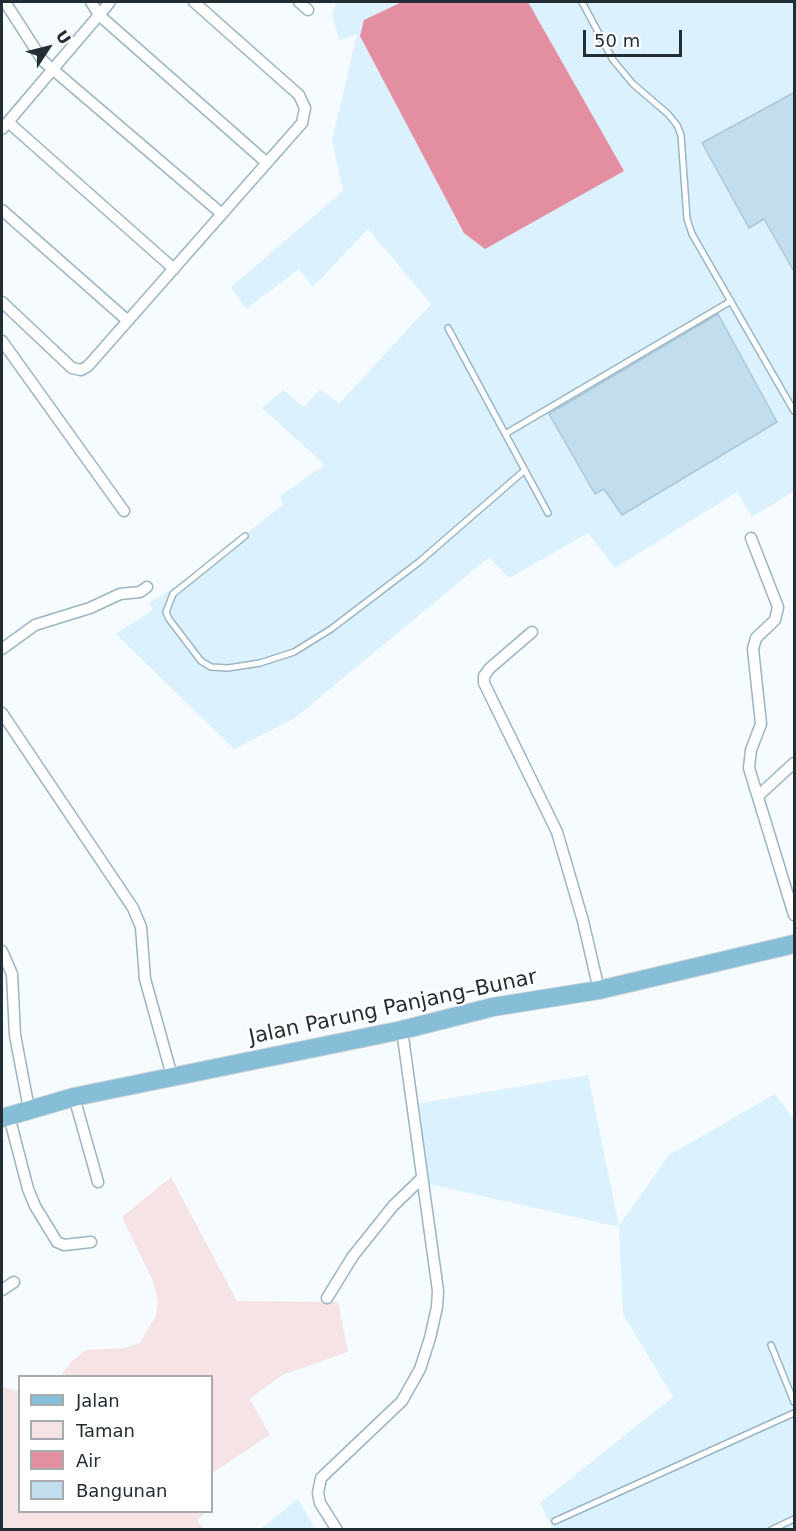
<!DOCTYPE html>
<html>
<head>
<meta charset="utf-8">
<style>
  body { margin:0 }
  #map { position:relative; width:796px; height:1531px; overflow:hidden; background:#f5fbfe; font-family:"DejaVu Sans",sans-serif }
  canvas { display:block }
  .frame { position:absolute; inset:0; border:3px solid #232e34; pointer-events:none }
  .legend { position:absolute; left:18px; top:1375px; width:195px; height:138px; box-sizing:border-box; background:#fff; border:2px solid #a7abae; margin:0; padding:8px 10px; list-style:none; font-size:18px; color:#232e34 }
  .legend li { display:flex; align-items:center; gap:12px; height:30px }
  .legend b { width:30px; border:2px solid #a7abae }
  .north { position:absolute; left:18px; top:18px; width:60px; height:60px; -webkit-text-stroke:4px #fff; paint-order:stroke; rotate:55deg; font-size:16px; font-weight:700; line-height:24px; text-align:center; color:#232e34 }
  .north::after { content:''; display:block; margin:auto; width:21px; height:27px; background:#232e34; clip-path:polygon(50% 0,100% 100%,50% 72%,0 100%) }
  .scale { position:absolute; left:583px; top:30px; width:99px; height:27px; box-sizing:border-box; border:3px solid #232e34; border-top:0; padding-left:8px; font-size:18px; line-height:21px; white-space:nowrap; color:#232e34; -webkit-text-stroke:4px #fff; paint-order:stroke }
</style>
</head>
<body>
<div id="map">
<canvas width="796" height="1531"></canvas>
<div class="frame"></div>
<ul class="legend">
<li><b style="height:8px;background:#86bed8"></b>Jalan</li>
<li><b style="height:16px;background:#f5e3e6"></b>Taman</li>
<li><b style="height:16px;background:#e38ea1"></b>Air</li>
<li><b style="height:16px;background:#c2deee"></b>Bangunan</li>
</ul>
<div class="north">U</div>
<div class="scale">50 m</div>
</div>
<script>
const context = document.querySelector('canvas').getContext('2d');
context.lineJoin = 'round';
function paint(path, color) { context.fillStyle = color; context.fill(path, 'evenodd'); }
const toPath = rows => new Path2D(rows.map(r => 'M' + r).join(''));
function trace(path, color, width, dash) { context.strokeStyle = color; context.lineWidth = width; context.lineCap = dash ? 'butt' : 'round'; context.setLineDash(dash || []); context.stroke(path); }
function label(font, color, halo, rows, align = 'center') {
  context.font = font + ' "DejaVu Sans",sans-serif'; context.lineWidth = 4.5; context.setLineDash([]); context.textBaseline = 'middle'; context.strokeStyle = halo; context.fillStyle = color; for (const [text, x, y, turn = 0] of rows) {
    context.save(); context.translate(x, y); context.rotate((+turn || 0) * Math.PI / 180); context.textAlign = isNaN(turn) ? turn : align; if (halo) context.strokeText(text, 0, 0); context.fillText(text, 0, 0); context.restore();
  }
}
const built = toPath([
  [337,2,794,2,794,491,752,517,737,492,615,568,588,533,509,578,489,557,295,718,234,749,116,634,153,610,149,604,197,571,283,505,280,496,325,465,262,408,283,390,304,407,320,389,339,404,431,304,368,229,313,287,299,269,246,309,231,287,343,191,332,141,357,34,339,40,332,15],
  [588,1075,619,1226,669,1155,775,1094,794,1120,794,1529,553,1529,540,1503,673,1397,623,1314,619,1227,425,1183,416,1104],
  [298,1499,315,1529,261,1529]
]);
const green = toPath([
  [171,1177,237,1301,338,1302,348,1352,282,1375,250,1399,270,1435,212,1473,212,1376,60,1376,72,1361,86,1350,124,1348,140,1343,156,1315,158,1301,153,1281,122,1217],
  [2,1387,19,1391,20,1512,206,1512,197,1520,204,1529,2,1529]
]);
const water = toPath([
  [402,2,528,2,624,171,485,249,464,233,360,36,364,20]
]);
const building = toPath([
  [795,92,795,273,764,219,749,228,702,143,795,92],
  [718,314,777,422,622,515,604,489,595,494,549,414,718,314]
]);
const lane = toPath([
  [582,2,613,60,633,84,668,114,677,125,681,135,687,219,692,234,794,411],
  [448,328,548,513],
  [505,434,731,301],
  [245,536,173,594,166,612,169,619,201,661,211,667,228,668,260,663,294,652,331,629,419,562,525,470],
  [771,1345,794,1402],
  [555,1521,794,1413],
  [771,1530,794,1519]
]);
const street = toPath([
  [5,2,43,61,222,214],
  [91,2,99,15,267,163],
  [299,2,308,10],
  [8,122,174,269],
  [2,129,110,2],
  [2,210,128,321],
  [2,302,72,368,81,370,88,366,302,123,305,108,299,95,194,2],
  [2,341,124,511],
  [751,538,778,607,775,620,756,638,753,649,761,724,751,750,749,768,794,915],
  [532,632,490,668,484,676,484,683,557,832,583,921,599,990],
  [2,649,35,625,90,608,120,594,140,592,147,587],
  [2,713,133,908,141,927,145,979,172,1076],
  [758,796,794,763],
  [2,951,12,974,15,1035,29,1109],
  [74,1097,98,1182],
  [9,1116,28,1189,35,1206,57,1242,64,1245,91,1242],
  [2,1290,14,1282],
  [327,1298,353,1256,393,1206,422,1178],
  [337,1530,320,1503,318,1493,321,1478,402,1401,420,1369,430,1338,437,1307,438,1291,402,1030]
]);
const primary = toPath([
  [2,1118,74,1097,402,1030,493,1007,599,990,794,944]
]);
const streetNames = [
  ["Jalan Parung Panjang–Bunar",393,1008,-12]
];
paint(built, '#dcf1fe');
paint(green, '#f5e3e6');
paint(water, '#e38ea1');
paint(building, '#c2deee');
trace(building, '#abc6d5', 1.5);
trace(lane, '#9ab5c4', 8);
trace(street, '#9ab5c4', 13);
trace(primary, '#d3d5d6', 20);
trace(lane, '#fff', 5);
trace(street, '#fff', 10);
trace(primary, '#86bed8', 18);
label('21px', '#232e34', '#fff', streetNames);
</script>
</body>
</html>
